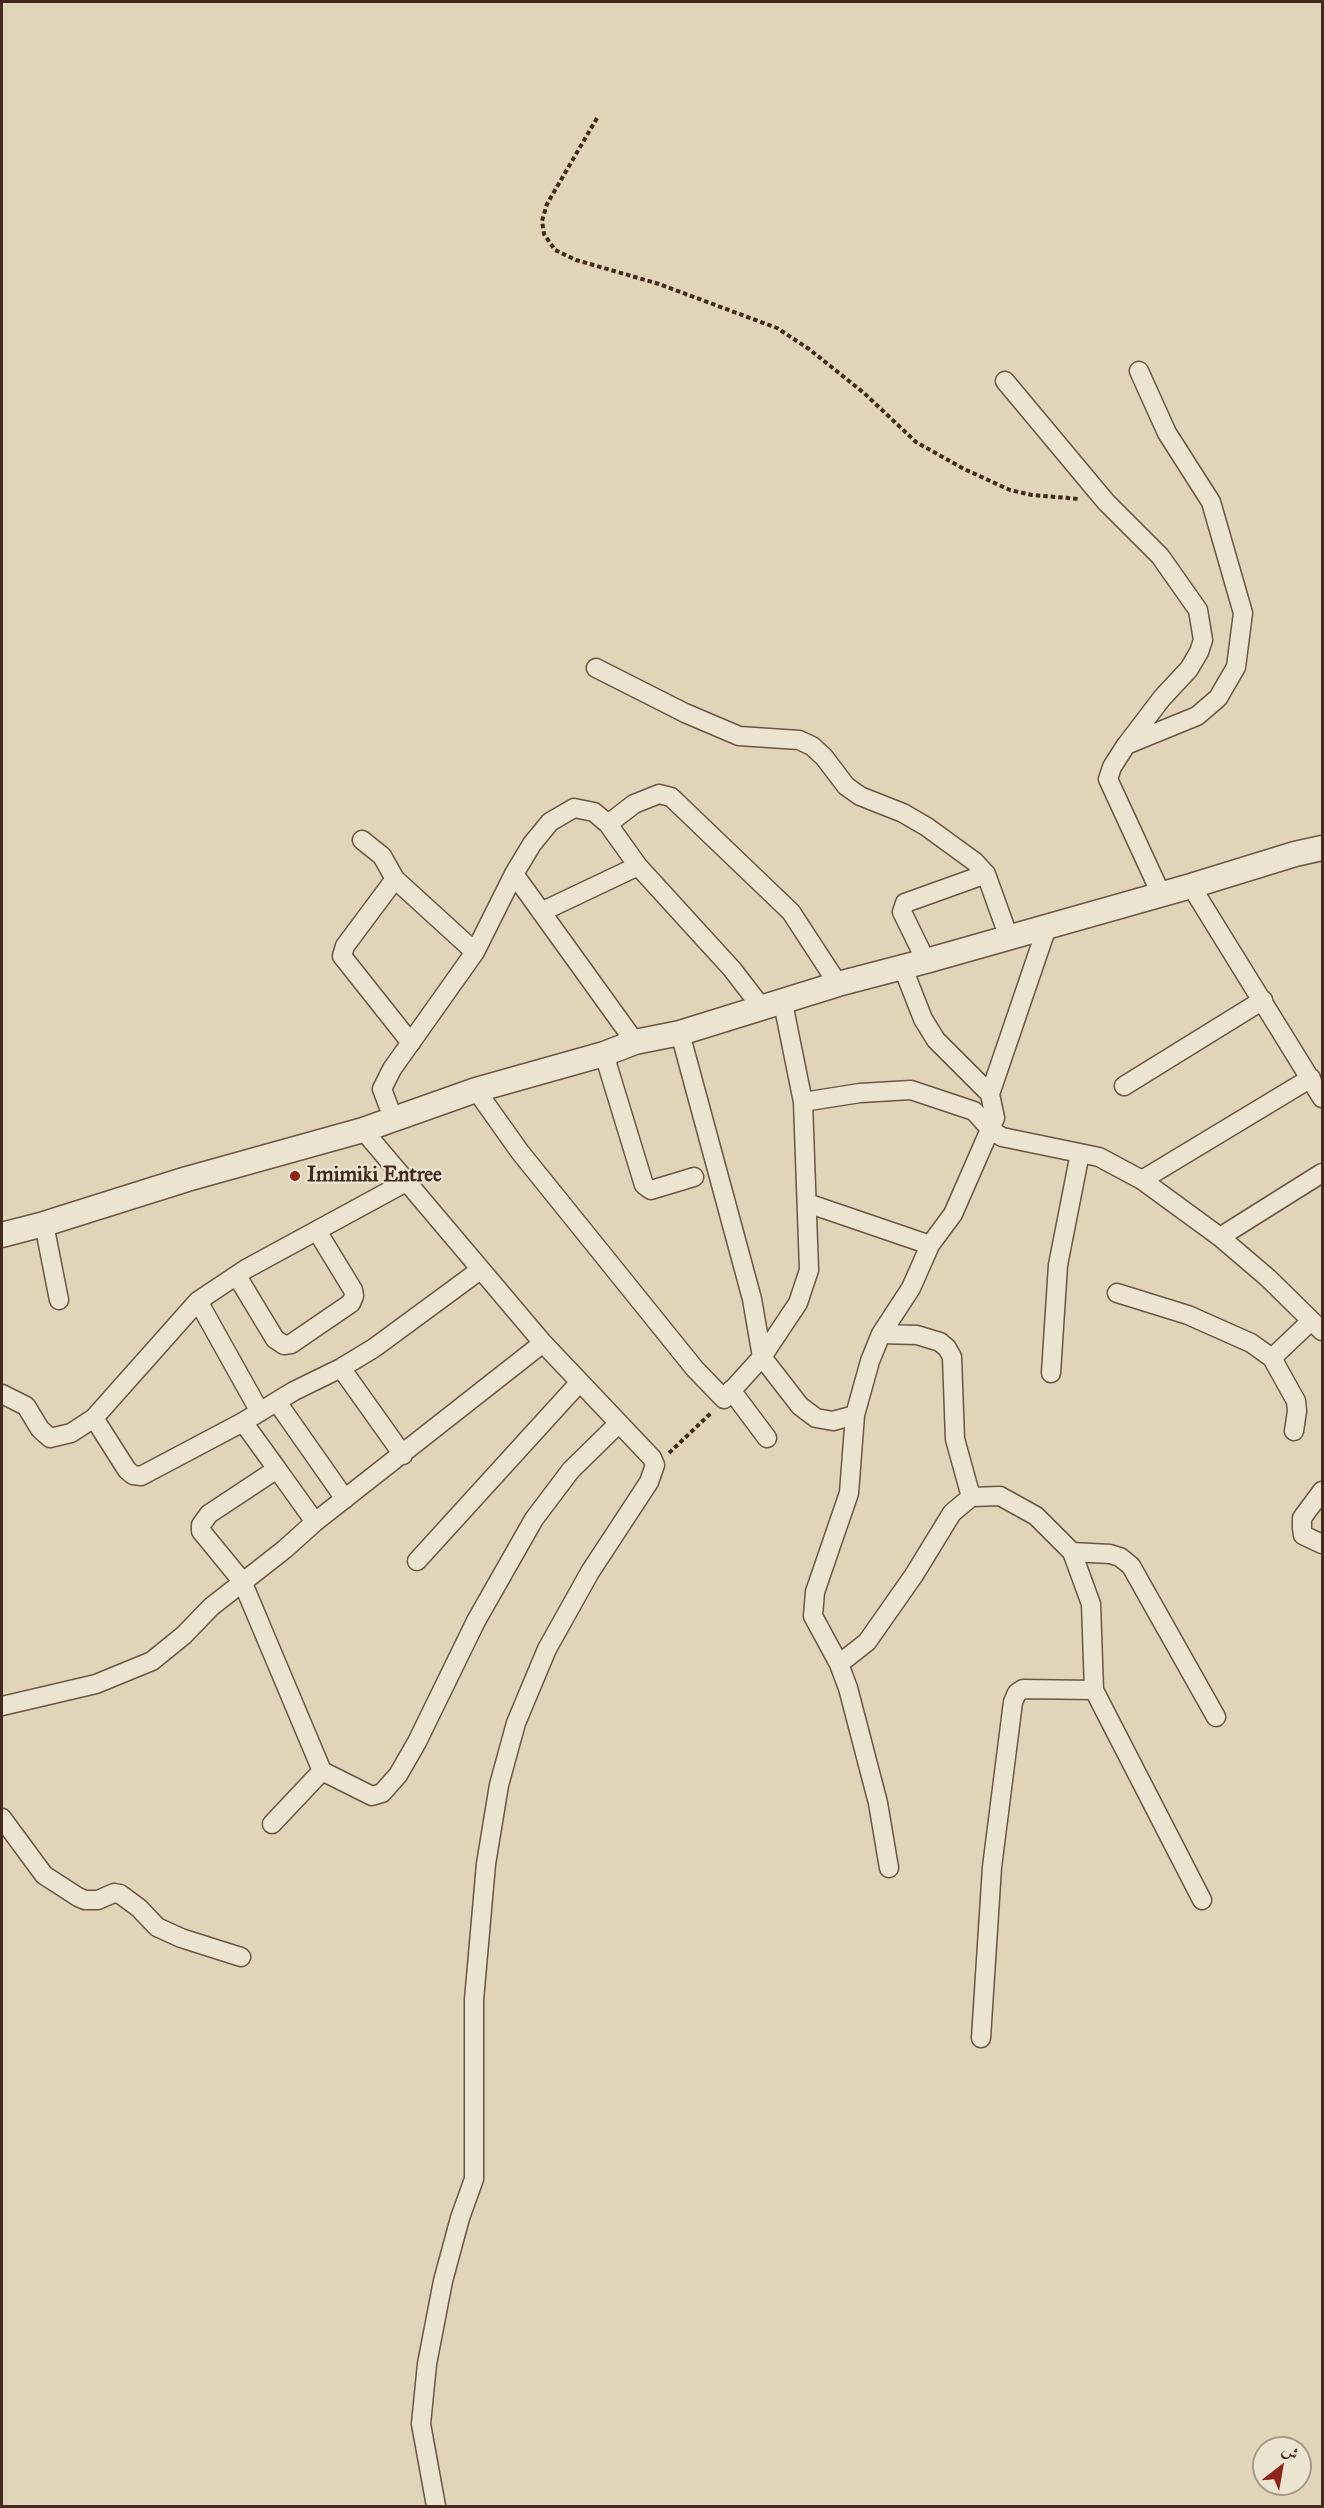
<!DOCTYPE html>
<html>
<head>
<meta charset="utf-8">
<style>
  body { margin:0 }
  #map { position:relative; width:1324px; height:2508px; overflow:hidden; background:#e0d5b8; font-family:"IM FELL Great Primer",Amiri,serif }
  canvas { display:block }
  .frame { position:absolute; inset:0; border:3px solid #422b1c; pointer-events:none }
  .north { position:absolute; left:1252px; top:2436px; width:60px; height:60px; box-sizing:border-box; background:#ebe4d1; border:2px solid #a79a89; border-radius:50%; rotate:31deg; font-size:16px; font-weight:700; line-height:24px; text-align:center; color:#422b1c }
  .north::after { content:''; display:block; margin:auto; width:21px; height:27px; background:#8f2418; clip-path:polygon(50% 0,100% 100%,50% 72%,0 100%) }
</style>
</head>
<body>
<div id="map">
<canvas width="1324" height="2508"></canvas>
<div class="frame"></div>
<div class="north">ش</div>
</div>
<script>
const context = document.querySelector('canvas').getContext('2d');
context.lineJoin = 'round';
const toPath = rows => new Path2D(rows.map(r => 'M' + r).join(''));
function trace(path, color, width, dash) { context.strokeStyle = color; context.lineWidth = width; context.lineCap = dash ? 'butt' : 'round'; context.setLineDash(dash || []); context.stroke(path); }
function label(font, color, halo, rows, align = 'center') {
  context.font = font + ' "IM FELL Great Primer",serif'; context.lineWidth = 4.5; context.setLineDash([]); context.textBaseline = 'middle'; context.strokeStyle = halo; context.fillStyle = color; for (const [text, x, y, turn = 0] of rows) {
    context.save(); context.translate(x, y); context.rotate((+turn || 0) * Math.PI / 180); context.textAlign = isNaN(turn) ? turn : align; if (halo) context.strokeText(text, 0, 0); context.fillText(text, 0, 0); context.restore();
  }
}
const path = toPath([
  [597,118,547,204,542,221,544,234,555,250,576,260,659,284,777,328,809,349,864,393,916,442,964,469,1010,490,1032,495,1079,499],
  [669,1453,711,1413]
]);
const minor = toPath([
  [1139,371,1167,433,1211,502,1243,613,1236,667,1218,698,1197,716,1126,745,1112,767,1108,779,1161,894],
  [1005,381,1106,502,1160,556,1198,610,1203,640,1199,652,1189,669,1162,698,1127,744],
  [596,668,685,713,739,736,799,740,812,746,824,757,846,786,860,796,903,813,927,827,975,862,986,874,1009,938],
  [608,824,634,804,659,794,671,797,791,912,838,984],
  [362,840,382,856,395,879,475,952],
  [514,874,635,1042],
  [395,879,345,946,342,956,411,1043],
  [1191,886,1322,1098],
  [541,912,638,866],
  [926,961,902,912,905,903,986,874],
  [783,1003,803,1102,809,1270,798,1303,762,1357,800,1406,816,1418,833,1421,855,1415],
  [604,1054,644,1185,651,1190,694,1177],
  [1124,1086,1263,1000],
  [476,1090,520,1152,695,1369,724,1399,762,1357,752,1299,680,1033],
  [990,1094,1047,927],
  [803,1102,860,1093,911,1090,974,1111,991,1130,1002,1137,1099,1157,1142,1180,1220,1237,1268,1278,1322,1331],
  [393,1118,382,1089,392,1069,475,952,514,874,532,844,550,822,574,808,594,812,608,824,638,866,732,969,762,1008],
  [1142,1180,1311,1078],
  [807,1203,930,1245],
  [44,1224,59,1300],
  [1220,1237,1322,1173],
  [237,1276,275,1339,284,1345,291,1344,351,1303,354,1296,353,1290,317,1231],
  [1117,1293,1188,1315,1251,1343,1272,1358,1311,1321],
  [198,1301,260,1412],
  [881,1334,917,1335,940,1342,947,1348,952,1357,955,1439,971,1497],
  [1272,1358,1296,1401,1297,1411,1294,1431],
  [341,1368,403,1455],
  [1051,1373,1058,1265,1080,1153],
  [731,1390,767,1438],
  [2,1394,26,1406,40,1429,50,1438,71,1433,94,1418,127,1470,133,1475,141,1476,243,1422,294,1391,341,1368,374,1348,480,1270],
  [277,1402,345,1499],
  [94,1418,198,1301,246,1269,406,1182],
  [243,1422,277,1469],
  [1322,1491,1302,1518,1302,1528,1303,1535,1322,1544],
  [315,1522,277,1469,209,1514,201,1525,201,1531,242,1581,322,1771,372,1796,382,1793,398,1775,417,1742,476,1621,534,1519,571,1470,618,1424],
  [1072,1552,1110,1554,1120,1557,1131,1566,1216,1717],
  [417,1561,579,1383],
  [839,1664,867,1642,914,1575,952,1513,971,1497,1000,1496,1036,1516,1072,1552,1091,1604,1094,1690,1023,1689,1017,1693,1013,1702,992,1867,981,2038],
  [1094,1690,1202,1900],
  [2,1706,96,1684,152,1661,184,1635,211,1607,285,1549,315,1522,543,1343,363,1130],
  [2,1818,44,1875,78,1897,85,1900,98,1900,114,1893,120,1894,139,1908,157,1927,181,1938,241,1957],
  [272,1824,322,1771],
  [889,1868,878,1803,848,1688,839,1664,813,1616,815,1592,849,1493,855,1415,870,1361,881,1334,911,1288,930,1245,953,1214,995,1118,990,1094,936,1040,923,1019,903,968],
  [436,2506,421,2424,427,2364,443,2281,460,2218,474,2179,474,2000,486,1864,499,1785,516,1723,547,1649,590,1572,649,1482,655,1465,652,1458,543,1343]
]);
const tertiary = toPath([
  [2,1235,44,1224,187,1179,363,1130,476,1090,604,1054,635,1042,680,1033,838,984,926,961,1191,886,1295,854,1322,848]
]);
const markers = [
  [295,1176,6,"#8f2418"]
];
const poiNames = [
  ["Imimiki Entree",307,1176]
];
trace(minor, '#6a5643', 21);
trace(tertiary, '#6a5643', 27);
trace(path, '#422b1c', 4, [4.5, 3]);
trace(minor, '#ebe4d1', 18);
trace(tertiary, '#ebe4d1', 24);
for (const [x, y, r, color] of markers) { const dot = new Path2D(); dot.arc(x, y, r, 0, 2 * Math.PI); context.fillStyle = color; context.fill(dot); trace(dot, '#ebe4d1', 2); }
label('bold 21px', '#422b1c', '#ebe4d1', poiNames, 'left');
</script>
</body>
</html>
